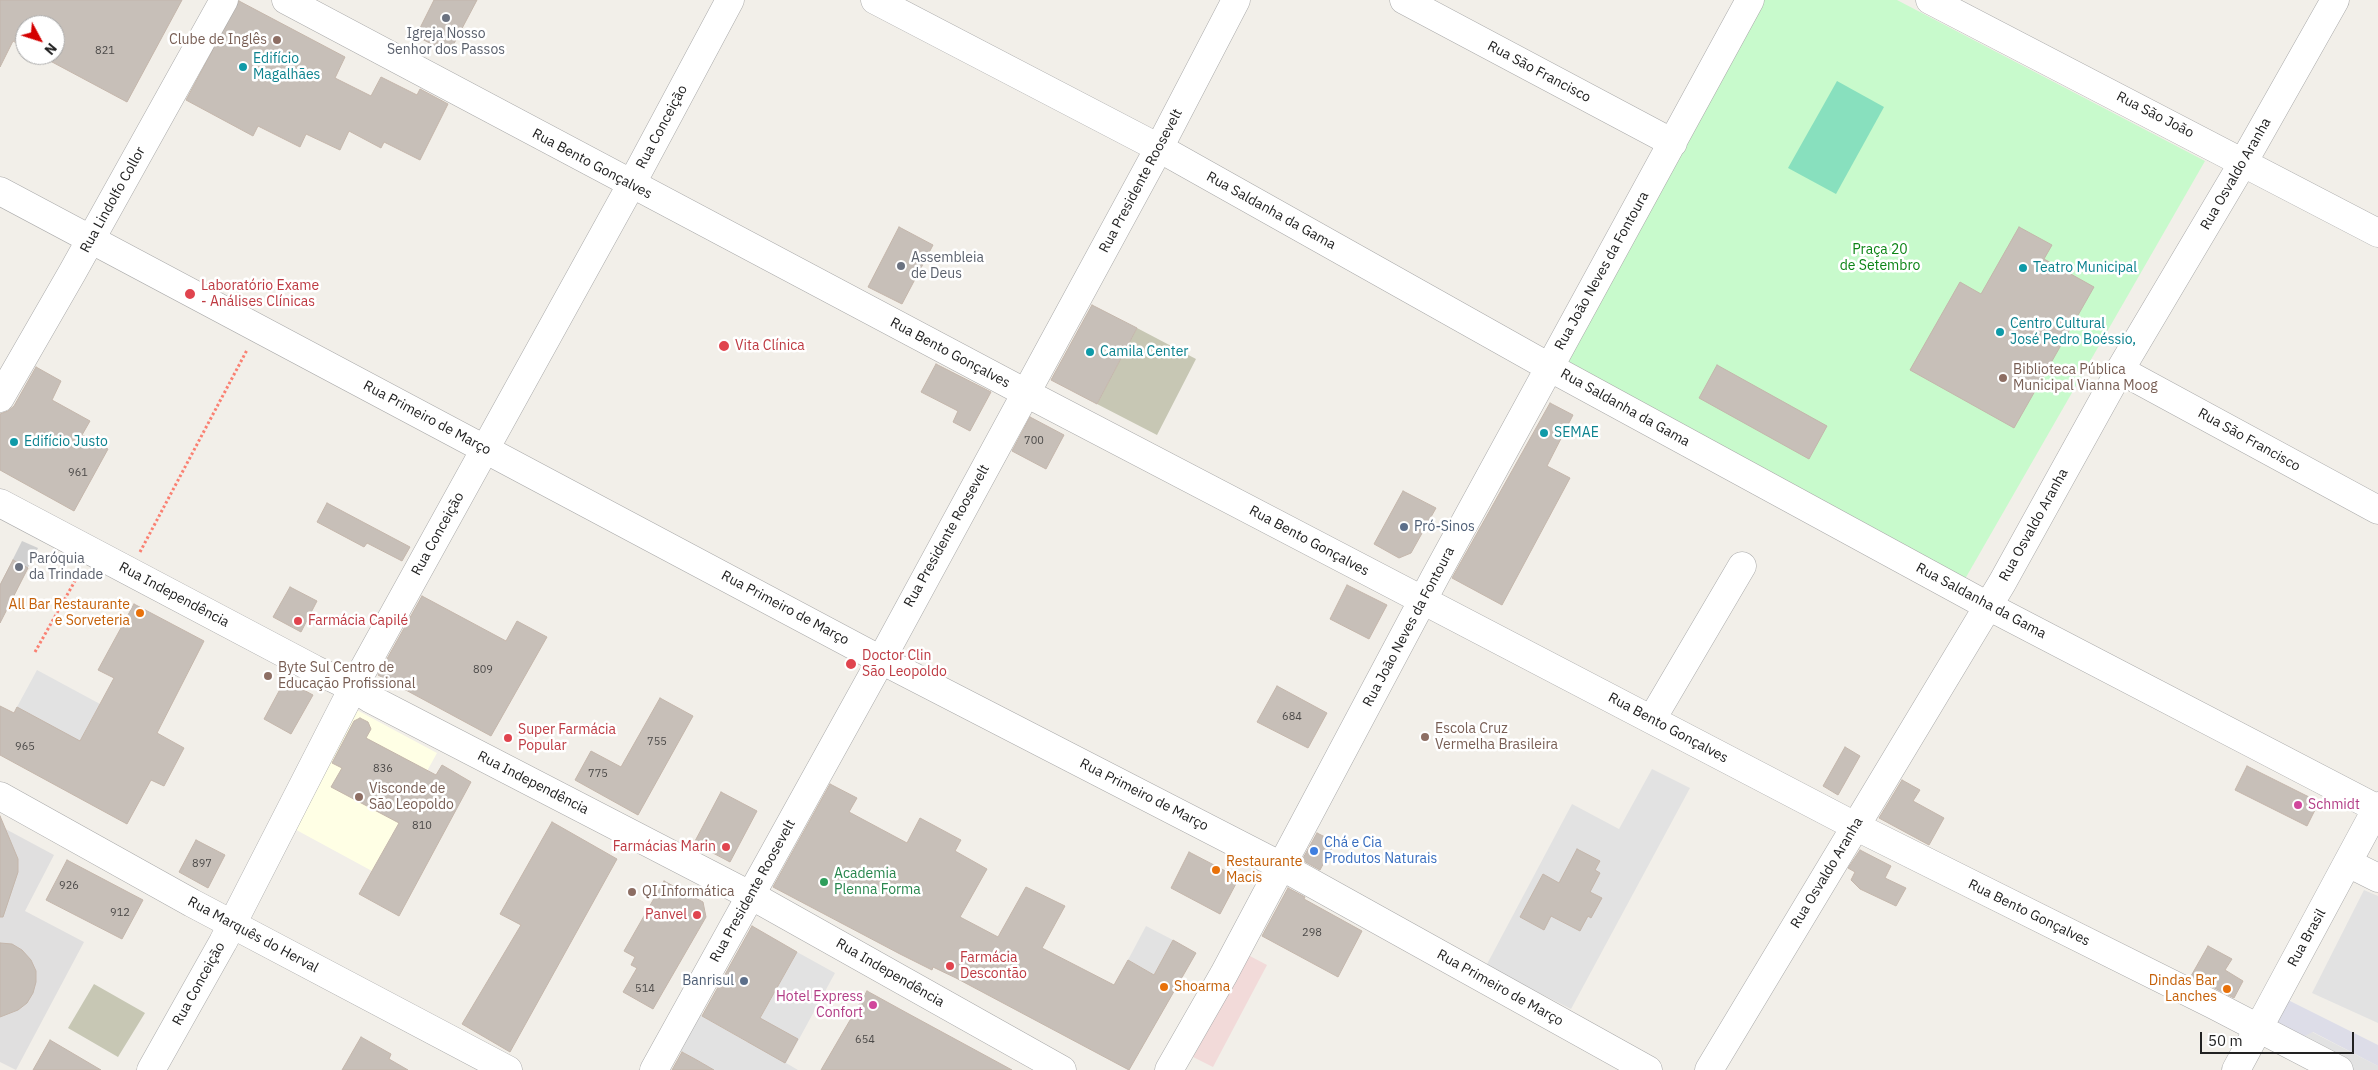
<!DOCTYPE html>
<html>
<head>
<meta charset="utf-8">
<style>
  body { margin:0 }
  #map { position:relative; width:2378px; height:1070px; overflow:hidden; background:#f2efe9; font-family:"IBM Plex Sans",sans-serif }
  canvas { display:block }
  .north { position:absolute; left:15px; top:15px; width:50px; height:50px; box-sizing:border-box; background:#fff; border:1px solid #a7a7a7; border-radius:50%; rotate:130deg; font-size:14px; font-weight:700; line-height:20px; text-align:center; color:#222 }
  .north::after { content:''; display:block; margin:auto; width:18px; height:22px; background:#d40000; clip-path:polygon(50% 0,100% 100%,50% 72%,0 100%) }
  .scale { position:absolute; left:2200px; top:1032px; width:154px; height:22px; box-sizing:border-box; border:2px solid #222; border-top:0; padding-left:6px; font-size:15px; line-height:18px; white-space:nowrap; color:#222; -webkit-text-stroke:4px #fff; paint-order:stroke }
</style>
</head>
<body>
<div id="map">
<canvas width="2378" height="1070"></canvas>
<div class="north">N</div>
<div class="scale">50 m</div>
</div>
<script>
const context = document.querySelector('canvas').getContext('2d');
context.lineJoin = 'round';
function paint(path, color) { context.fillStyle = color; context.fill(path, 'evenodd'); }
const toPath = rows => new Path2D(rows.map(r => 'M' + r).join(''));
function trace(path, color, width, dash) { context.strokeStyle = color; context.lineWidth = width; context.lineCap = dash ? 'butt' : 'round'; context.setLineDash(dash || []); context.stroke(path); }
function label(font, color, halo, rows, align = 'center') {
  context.font = font + ' "IBM Plex Sans",sans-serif'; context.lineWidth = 5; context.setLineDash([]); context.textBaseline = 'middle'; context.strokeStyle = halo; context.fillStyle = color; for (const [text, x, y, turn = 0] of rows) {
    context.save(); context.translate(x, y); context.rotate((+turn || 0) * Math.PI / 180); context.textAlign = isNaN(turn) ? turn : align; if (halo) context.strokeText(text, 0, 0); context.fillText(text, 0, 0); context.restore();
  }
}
const residential = toPath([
  [0,826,54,855,25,911,84,942,16,1070,0,1062]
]);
const commercial = toPath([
  [1248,955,1267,965,1213,1067,1193,1057]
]);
const education = toPath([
  [353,708,437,753,372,871,289,826]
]);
const religious = toPath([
  [22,541,38,548,4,614,0,612,0,585]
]);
const construction = toPath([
  [1137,328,1196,359,1157,435,1097,404],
  [94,984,145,1013,118,1057,68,1028]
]);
const park = toPath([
  [1755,0,1897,0,2205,161,1965,579,1558,359]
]);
const pitch = toPath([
  [1837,81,1884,107,1836,194,1788,168]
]);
const parking = toPath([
  [37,670,100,704,57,785,17,707],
  [1652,769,1690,788,1571,1009,1486,966,1572,804,1619,829],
  [2364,890,2378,896,2378,1023,2312,993],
  [1146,926,1173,940,1154,975,1128,960],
  [797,952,835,973,786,1063,798,1070,714,1070,672,1046,692,1010,747,1042],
  [2312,1032,2378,1066,2378,1070,2350,1070,2295,1041]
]);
const plaza = toPath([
  [2286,999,2378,1045,2378,1066,2313,1032,2295,1041,2270,1029]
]);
const building = toPath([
  [0,0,182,0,127,102,39,55,55,55,55,25,25,25,25,48,13,41,0,67,0,0],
  [434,0,477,0,449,53,416,36,434,0],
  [239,1,345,57,335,78,371,96,381,77,417,95,420,89,448,104,420,160,384,142,381,148,349,131,340,150,306,134,300,147,258,126,253,136,186,100,239,1],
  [899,227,933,245,902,304,868,287,899,227],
  [2019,227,2052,245,2044,259,2094,287,2014,428,1910,370,1960,282,1981,294,2019,227],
  [1092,305,1137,328,1097,404,1051,380,1092,305],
  [936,364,991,392,970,431,953,422,958,411,921,392,936,364],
  [1717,365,1827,426,1809,459,1699,398,1717,365],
  [36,367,61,381,52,400,90,421,82,435,108,449,74,511,0,470,0,414,8,411,14,406,36,367],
  [1550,403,1573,415,1547,466,1570,478,1502,605,1452,578,1550,403],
  [1030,417,1064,435,1046,469,1012,451,1030,417],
  [1403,491,1436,508,1411,553,1399,558,1374,544,1403,491],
  [327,503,410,547,402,561,367,543,364,547,317,522,327,503],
  [13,560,28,568,0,623,0,585,13,560],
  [1347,585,1387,605,1369,639,1330,619,1347,585],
  [290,587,317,601,301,632,273,617,290,587],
  [422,596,506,641,517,621,547,637,491,736,378,675,422,596],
  [134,604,204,641,157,733,184,748,164,786,151,780,127,824,0,755,0,706,14,713,17,707,80,741,114,678,98,670,134,604],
  [285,680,313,695,291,734,264,719,285,680],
  [1277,686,1327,713,1308,748,1257,722,1277,686],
  [660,698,693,716,638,815,575,780,591,751,621,767,660,698],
  [360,718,368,722,371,729,366,738,436,775,442,765,471,782,399,916,359,894,399,823,331,787,342,768,332,763,354,721,360,718],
  [1845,747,1860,756,1838,795,1823,786,1845,747],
  [2247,766,2319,802,2307,826,2235,790,2247,766],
  [1902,780,1920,790,1913,801,1944,818,1929,845,1879,818,1902,780],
  [830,784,857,798,849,812,907,843,920,818,961,840,955,851,987,869,960,917,998,937,1026,887,1065,906,1042,948,1114,985,1128,960,1154,975,1173,940,1196,953,1129,1070,956,978,933,967,932,970,900,954,773,887,830,784],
  [721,792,757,811,730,862,694,843,721,792],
  [0,816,18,859,18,872,3,917,0,917,0,816],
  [552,822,617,859,510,1052,462,1024,521,925,500,914,552,822],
  [1317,833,1335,842,1320,870,1302,860,1317,833],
  [196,840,225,855,208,888,179,872,196,840],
  [1577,849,1600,861,1595,870,1600,873,1590,892,1602,898,1591,918,1588,916,1580,931,1551,916,1544,930,1520,917,1543,874,1559,883,1577,849],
  [1860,850,1891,866,1885,878,1906,888,1896,906,1860,889,1851,880,1855,872,1848,868,1860,850],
  [1189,852,1239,878,1220,914,1171,888,1189,852],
  [67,860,143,900,122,939,46,900,67,860],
  [664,881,703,902,706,917,653,1009,623,992,637,968,631,965,635,957,624,951,664,881],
  [1288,888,1305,897,1304,899,1362,931,1338,977,1262,936,1288,888],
  [752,926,797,952,760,1018,798,1039,785,1063,702,1016,752,926],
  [0,943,12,944,22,950,31,960,36,971,36,982,33,993,27,1003,18,1010,0,1017,0,943],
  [2208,946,2232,959,2225,970,2243,981,2234,998,2191,976,2208,946],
  [867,991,907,1013,1012,1070,821,1070,867,991],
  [361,1037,391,1054,389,1059,408,1070,342,1070,361,1037],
  [50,1040,101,1070,33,1070,50,1040],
  [682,1052,695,1059,714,1070,672,1070,682,1052]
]);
const path = toPath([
  [140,552,247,350],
  [35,652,80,572]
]);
const minor = toPath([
  [286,0,1026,393,1855,826,2214,1005,2339,1070],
  [875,0,1159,148,1549,367,1988,606,2378,809],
  [1404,0,1673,143],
  [1930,0,2378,233],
  [0,191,881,660,1281,866,1648,1070],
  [2120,370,2378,510],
  [0,398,72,273,224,0],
  [0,503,314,669,353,688,369,698,763,902,1062,1070],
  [1652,719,1742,566],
  [0,796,192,903,508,1070],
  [2348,863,2378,878],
  [151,1070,223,942,353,688,631,185,730,0],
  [654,1070,881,660,1159,148,1236,0],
  [1169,1070,1224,974,1435,577,1750,0],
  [1709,1070,2002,583,2120,370,2244,161,2335,0],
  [2236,1070,2378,806]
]);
const markers = [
  [446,18,5,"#6b7280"],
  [277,40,5,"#8d6e63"],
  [243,67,5,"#0f9aa8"],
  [901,266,5,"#6b7280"],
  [2023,268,5,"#0f9aa8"],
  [190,294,6,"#e0444e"],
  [2000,332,5,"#0f9aa8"],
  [724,346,6,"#e0444e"],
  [1090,352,5,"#0f9aa8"],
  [2003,378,5,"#8d6e63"],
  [1544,433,5,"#0f9aa8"],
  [14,442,5,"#0f9aa8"],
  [1404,527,5,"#5c6f8a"],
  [19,567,5,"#6b7280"],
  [140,613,5,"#e8710a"],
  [298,621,5,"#e0444e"],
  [851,664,6,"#e0444e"],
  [268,676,5,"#8d6e63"],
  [1425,737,5,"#8d6e63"],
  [508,738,5,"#e0444e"],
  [359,797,5,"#8d6e63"],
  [2298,805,5,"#d1479c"],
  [726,847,5,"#e0444e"],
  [1314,851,5,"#3f7fe0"],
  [1216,870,5,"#e8710a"],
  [824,882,5,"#2e9e5b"],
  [632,892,5,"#8d6e63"],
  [697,915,5,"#e0444e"],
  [950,966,5,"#e0444e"],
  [744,981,5,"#5c6f8a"],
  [1164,987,5,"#e8710a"],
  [2227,989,5,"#e8710a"],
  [873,1005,5,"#d1479c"]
];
const numberNames = [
  ["821",105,51],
  ["700",1034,441],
  ["961",78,473],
  ["809",483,670],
  ["684",1292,717],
  ["755",657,742],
  ["965",25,747],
  ["836",383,769],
  ["775",598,774],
  ["810",422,826],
  ["897",202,864],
  ["926",69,886],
  ["912",120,913],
  ["298",1312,933],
  ["514",645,989],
  ["654",865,1040]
];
const worshipNames = [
  ["Igreja Nosso",446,34,"center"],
  ["Senhor dos Passos",446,50,"center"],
  ["Assembleia",911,258],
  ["de Deus",911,274],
  ["Paróquia",29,559],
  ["da Trindade",29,575]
];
const educationNames = [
  ["Clube de Inglês",267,40,"right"],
  ["Biblioteca Pública",2013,370],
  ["Municipal Vianna Moog",2013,386],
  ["Byte Sul Centro de",278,668],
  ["Educação Profissional",278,684],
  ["Escola Cruz",1435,729],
  ["Vermelha Brasileira",1435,745],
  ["Visconde de",369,789],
  ["São Leopoldo",369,805],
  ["QI Informática",642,892]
];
const cultureNames = [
  ["Edifício",253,59],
  ["Magalhães",253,75],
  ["Teatro Municipal",2033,268],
  ["Centro Cultural",2010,324],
  ["José Pedro Boéssio,",2010,340],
  ["Camila Center",1100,352],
  ["SEMAE",1554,433],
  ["Edifício Justo",24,442]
];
const streetNames = [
  ["Rua São Francisco",1539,72,28],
  ["Rua São João",2155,115,27],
  ["Rua Conceição",662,127,-62],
  ["Rua Bento Gonçalves",592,164,28],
  ["Rua Osvaldo Aranha",2236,174,-60],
  ["Rua Presidente Roosevelt",1141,181,-62],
  ["Rua Lindolfo Collor",113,200,-61],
  ["Rua Saldanha da Gama",1271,211,29],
  ["Rua João Neves da Fontoura",1602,271,-61],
  ["Rua Bento Gonçalves",950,353,28],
  ["Rua Saldanha da Gama",1625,408,29],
  ["Rua Primeiro de Março",427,418,28],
  ["Rua São Francisco",2249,440,29],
  ["Rua Osvaldo Aranha",2034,525,-61],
  ["Rua Conceição",438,534,-61],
  ["Rua Presidente Roosevelt",947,536,-61],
  ["Rua Bento Gonçalves",1309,541,28],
  ["Rua Independência",174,595,28],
  ["Rua Saldanha da Gama",1981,601,28],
  ["Rua Primeiro de Março",785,608,28],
  ["Rua João Neves da Fontoura",1409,627,-62],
  ["Rua Bento Gonçalves",1668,728,28],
  ["Rua Independência",533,783,27],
  ["Rua Primeiro de Março",1144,795,27],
  ["Rua Osvaldo Aranha",1827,873,-59],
  ["Rua Presidente Roosevelt",753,891,-61],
  ["Rua Bento Gonçalves",2029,913,26],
  ["Rua Marquês do Herval",253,935,28],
  ["Rua Brasil",2307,938,-61],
  ["Rua Independência",890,973,30],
  ["Rua Conceição",199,984,-61],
  ["Rua Primeiro de Março",1500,988,29]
];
const parkNames = [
  ["Praça 20",1880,250],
  ["de Setembro",1880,266]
];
const healthNames = [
  ["Laboratório Exame",201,286],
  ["- Análises Clínicas",201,302],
  ["Vita Clínica",735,346],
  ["Farmácia Capilé",308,621],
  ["Doctor Clin",862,656],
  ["São Leopoldo",862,672],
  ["Super Farmácia",518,730],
  ["Popular",518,746],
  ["Farmácias Marin",716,847,"right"],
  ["Panvel",687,915,"right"],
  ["Farmácia",960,958],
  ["Descontão",960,974]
];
const serviceNames = [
  ["Pró-Sinos",1414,527],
  ["Banrisul",734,981,"right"]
];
const foodNames = [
  ["All Bar Restaurante",130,605],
  ["e Sorveteria",130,621],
  ["Restaurante",1226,862,"left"],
  ["Macis",1226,878,"left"],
  ["Dindas Bar",2217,981],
  ["Lanches",2217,997],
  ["Shoarma",1174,987,"left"]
];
const hotelNames = [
  ["Schmidt",2308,805],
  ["Hotel Express",863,997,"right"],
  ["Confort",863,1013,"right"]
];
const shopNames = [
  ["Chá e Cia",1324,843],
  ["Produtos Naturais",1324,859]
];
const leisureNames = [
  ["Academia",834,874],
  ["Plenna Forma",834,890]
];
paint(residential, '#e0dfdf');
paint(commercial, '#f2dad9');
paint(education, '#ffffe5');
paint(religious, '#d0d0d0');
paint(construction, '#c7c7b4');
paint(park, '#c8facc');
paint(pitch, '#88e0be');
paint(parking, '#e2e2e2');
paint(plaza, '#dddde8');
paint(building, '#c7bfb8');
trace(building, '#c4b6ab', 1);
trace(minor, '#a9a9a9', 29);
trace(path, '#fa8072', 3, [2.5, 2.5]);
trace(minor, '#fff', 28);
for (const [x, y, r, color] of markers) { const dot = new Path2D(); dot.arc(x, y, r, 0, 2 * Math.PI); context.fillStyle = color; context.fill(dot); trace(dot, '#fff', 2); }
label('11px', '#4b4948', null, numberNames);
label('14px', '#5b616d', '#fff', worshipNames, 'left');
label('14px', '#785e54', '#fff', educationNames, 'left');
label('14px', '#0d838f', '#fff', cultureNames, 'left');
label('14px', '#222', '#fff', streetNames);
label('14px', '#0c8416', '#fff', parkNames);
label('14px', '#be3a42', '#fff', healthNames, 'left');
label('14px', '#4e5e75', '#fff', serviceNames, 'left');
label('14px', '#c56008', '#fff', foodNames, 'right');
label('14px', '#b23c85', '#fff', hotelNames, 'left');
label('14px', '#366cbe', '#fff', shopNames, 'left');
label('14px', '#27864d', '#fff', leisureNames, 'left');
</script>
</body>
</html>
